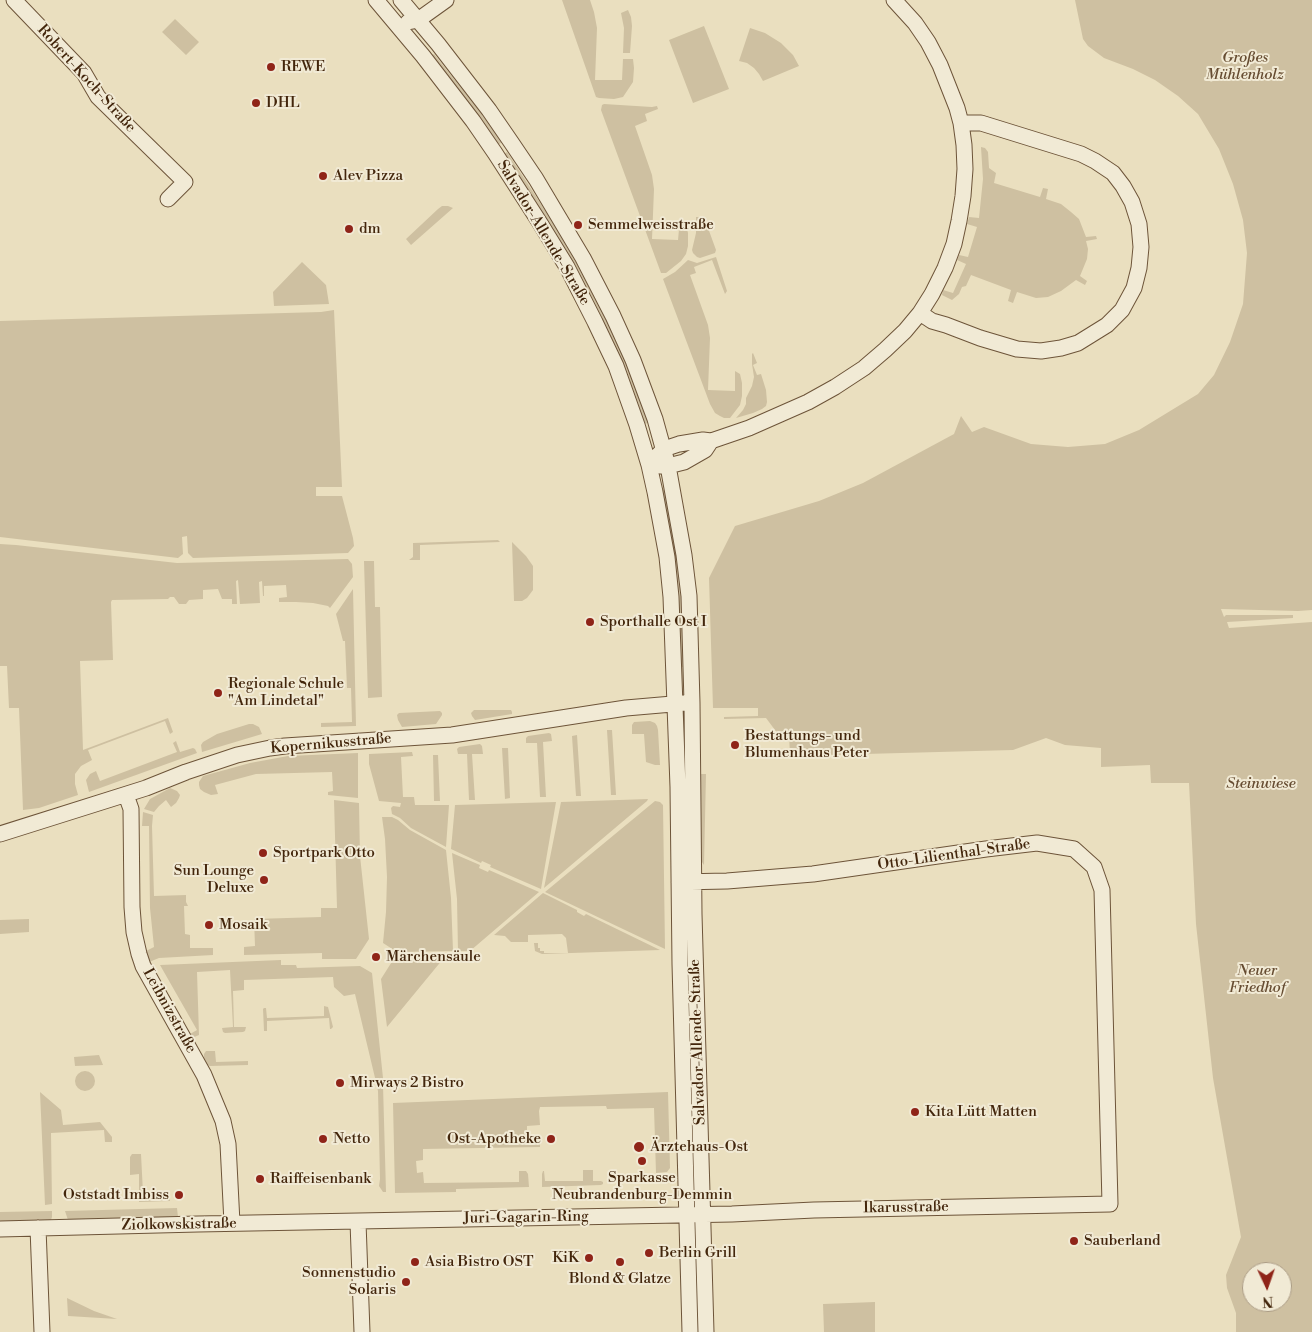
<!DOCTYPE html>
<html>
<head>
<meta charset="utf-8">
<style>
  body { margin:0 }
  #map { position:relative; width:1312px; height:1332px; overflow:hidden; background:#eadfbf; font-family:"Libre Bodoni",serif }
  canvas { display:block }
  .north { position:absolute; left:1242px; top:1262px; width:50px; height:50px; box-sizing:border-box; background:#f1ead5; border:1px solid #ab9c85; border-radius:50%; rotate:177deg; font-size:14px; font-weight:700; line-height:20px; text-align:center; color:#43260c }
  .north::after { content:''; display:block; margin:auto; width:18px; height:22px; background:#8f2418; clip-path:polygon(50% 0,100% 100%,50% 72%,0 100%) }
</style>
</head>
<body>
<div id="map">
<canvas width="1312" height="1332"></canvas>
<div class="north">N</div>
</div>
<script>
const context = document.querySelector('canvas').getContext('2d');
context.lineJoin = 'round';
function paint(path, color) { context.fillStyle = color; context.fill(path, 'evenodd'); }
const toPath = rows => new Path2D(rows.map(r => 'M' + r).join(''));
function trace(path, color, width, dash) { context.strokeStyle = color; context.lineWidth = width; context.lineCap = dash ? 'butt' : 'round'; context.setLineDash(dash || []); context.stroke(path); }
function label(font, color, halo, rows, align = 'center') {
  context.font = font + ' "Libre Bodoni",serif'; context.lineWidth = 4; context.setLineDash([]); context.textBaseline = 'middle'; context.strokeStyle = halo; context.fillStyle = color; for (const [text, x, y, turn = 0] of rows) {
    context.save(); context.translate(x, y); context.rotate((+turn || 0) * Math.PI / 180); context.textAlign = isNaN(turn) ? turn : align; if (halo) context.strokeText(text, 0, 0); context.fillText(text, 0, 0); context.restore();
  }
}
const green = toPath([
  [562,0,590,0,594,12,597,28,595,80,622,80,623,59,633,59,634,68,633,82,623,97,614,99,599,98,596,97],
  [1075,0,1312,0,1312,610,1298,611,1221,609,1224,617,1226,615,1293,615,1293,618,1227,622,1229,628,1312,622,1312,1332,1236,1332,1236,1313,1227,1288,1226,1275,1241,1237,1213,1078,1196,924,1189,783,1151,783,1150,765,1101,767,1101,748,1065,745,1046,738,1013,750,790,756,789,734,778,734,766,718,724,719,724,717,758,716,758,708,713,708,709,578,735,526,819,501,863,483,954,434,961,416,972,432,984,427,1031,444,1068,447,1105,444,1139,430,1198,394,1214,375,1230,342,1243,304,1247,253,1243,220,1233,184,1219,149,1198,114,1178,96,1155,80,1133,69,1104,58,1088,46,1083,39],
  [1252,1272,1282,1272,1282,1302,1252,1302],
  [628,10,631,17,632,26,630,53,623,53,624,28,621,13],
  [175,19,199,42,186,55,162,32],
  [704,26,729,89,693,103,669,40],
  [750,28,765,33,781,43,793,55,799,66,763,81,759,74,754,68,747,63,739,61],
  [434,54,481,113,502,142,498,145,431,56],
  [604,104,652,107,657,106,658,109,645,114,647,121,635,126,652,175,654,189,652,239,678,240,680,219,685,222,688,233,688,246,686,254,681,261,666,273,661,273,601,110,602,105],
  [981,147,985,148,988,152,989,168,996,173,994,183,1040,197,1043,188,1048,189,1046,199,1061,204,1071,212,1079,219,1086,237,1096,236,1097,239,1086,241,1088,249,1087,259,1080,276,1087,281,1085,285,1076,280,1061,291,1048,297,1036,298,1017,292,1013,303,1008,301,1011,290,971,275,966,286,962,287,959,294,952,300,942,295,943,290,953,293,966,264,957,260,959,255,968,257,977,227,967,224,969,217,979,218,983,179],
  [507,152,550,218,575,261,606,318,626,362,648,423,644,424,547,220,504,154],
  [442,206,448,206,453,208,411,245,406,239,438,209],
  [696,217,704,217,716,250,715,253,700,258,697,257,693,253,692,250,696,233],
  [716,257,727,291,725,294,712,260,694,267,696,273,690,275,708,325,710,338,708,390,735,391,735,371,740,374,742,383,742,396,740,405,730,418,724,418,720,416,715,413,710,404,663,279,675,272,688,260,697,263],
  [302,262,326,285,329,304,274,306,273,292],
  [334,310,342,487,316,487,316,496,342,496,353,538,354,546,348,553,193,558,188,553,187,536,182,537,183,554,178,558,0,537,0,321,321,312],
  [753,353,757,363,753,365,757,375,761,374,766,390,767,402,766,406,762,409,753,413,736,418,743,410,746,404,746,398,752,386,754,377,752,364,752,354],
  [666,489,677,556,681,596,684,667,680,667,662,490],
  [498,540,500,542,420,545,420,560,409,560,413,557,413,543],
  [512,542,526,556,533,566,533,590,527,598,522,601,514,601],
  [0,544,16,545,177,563,348,559,352,564,353,577,330,608,328,606,313,603,296,602,279,602,279,598,287,597,286,585,264,586,264,596,263,596,262,581,259,582,260,603,240,604,238,580,236,581,237,604,232,604,232,599,222,599,218,589,203,590,203,599,189,600,186,604,179,604,174,597,170,597,168,599,112,600,111,602,113,660,80,661,83,750,168,718,173,732,170,734,165,721,88,750,92,760,81,766,75,774,75,784,78,795,39,808,23,810,19,708,9,708,7,666,0,666],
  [364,561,374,561,375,607,380,607,382,697,368,698],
  [353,589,356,726,321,727,321,723,352,722,351,688,347,688,345,641,343,641,336,614],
  [474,710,511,710,512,712,512,714,475,720,472,716,471,713],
  [440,711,442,713,442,715,436,724,402,727,398,720,397,715,399,713],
  [650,721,655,723,657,726,658,730,660,765,655,765,646,762,644,734,632,734,632,725,634,722],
  [249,724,253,724,259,727,262,734,202,752,201,745,203,742,217,734],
  [607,730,612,730,616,795,611,795],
  [549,733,551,734,552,741,543,742,546,797,540,797,537,743,526,743,526,738,528,736],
  [577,735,581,796,576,796,572,736],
  [176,741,180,752,193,748,195,749,197,753,89,792,86,780,90,774,96,771,100,781,177,752,173,743],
  [480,744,482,746,483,754,472,754,475,800,469,800,467,754,458,754,457,749,459,747],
  [502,748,508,748,510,798,505,799],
  [412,752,413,756,401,757,403,797,414,797,415,805,449,805,446,847,411,828,400,818,392,814,391,808,393,806,400,807,401,803,379,801,369,764,369,754],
  [358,753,358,798,328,795,328,792,333,791,332,772,256,774,215,785,218,794,211,795,204,792,200,789,199,785,199,782,203,776,250,763,288,756],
  [433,755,438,755,440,801,434,801],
  [699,774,706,774,704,865,702,862,700,831],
  [170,788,177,791,180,795,179,798,176,803,171,807,166,800,159,806,154,812,144,809,150,799],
  [648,799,647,801,544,888,561,802],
  [334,800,359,803,360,856,369,939,356,959,322,959,322,953,244,955,244,947,255,946,254,919,321,917,321,908,337,908],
  [655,801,660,802,663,805,665,949,545,892],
  [556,802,541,889,490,867,491,865,482,861,481,863,451,849,455,805],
  [143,812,153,815,152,826,154,896,186,895,186,902,188,906,184,906,185,934,190,935,190,948,213,948,213,955,159,958,149,962,146,951,154,947,150,908,149,826,142,826],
  [382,817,392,817,398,820,410,830,446,850,451,898,453,951,397,952,383,943,386,912,387,877,385,839],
  [452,853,480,865,479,868,488,872,489,870,539,892,470,951,458,951,457,899],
  [543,893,577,910,577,912,584,916,586,914,660,950,542,954,535,951,534,943,538,943,538,948,540,948,540,951,544,951,544,953,568,953,566,938,562,934,528,935,528,942,511,942,505,936,494,935],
  [29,919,29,932,0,934,0,920],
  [443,959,387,1027,381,979,393,960],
  [281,960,281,965,296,965,297,968,360,966,372,973,383,1078,382,1080,376,1082,355,994,344,996,334,987,333,977,244,980,244,990,233,991,234,1027,246,1027,245,1031,243,1032,225,1033,223,1032,222,1028,233,1027,230,970,197,972,199,1035,192,1038,190,1034,197,1030,160,965],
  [324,1006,328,1007,333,1027,331,1029,330,1029,329,1018,267,1021,267,1031,264,1031,263,1009,264,1008,266,1008,267,1018,324,1016],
  [206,1051,215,1051,216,1062,248,1061,248,1065,210,1066,205,1064,204,1060,204,1054],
  [99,1055,103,1065,75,1066,74,1057],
  '75 1081a10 10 0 1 1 20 0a10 10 0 1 1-20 0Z',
  [383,1085,386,1192,383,1192,379,1186,380,1179,378,1091,377,1087],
  [40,1092,61,1110,63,1125,100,1122,112,1137,112,1142,105,1142,104,1130,51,1133,52,1204,45,1205],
  [668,1092,670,1168,667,1172,656,1173,654,1108,607,1109,606,1106,543,1107,540,1107,539,1111,540,1125,527,1126,527,1143,540,1143,540,1147,423,1149,423,1160,416,1161,417,1173,423,1172,424,1183,519,1182,519,1171,526,1171,528,1174,529,1187,456,1189,456,1192,395,1193,393,1103],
  [132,1154,141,1154,143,1193,169,1193,170,1201,139,1202,139,1174,130,1175,130,1157],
  [583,1170,593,1170,593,1181,601,1181,603,1182,603,1184,601,1185,542,1187,542,1174,543,1171,544,1171,545,1181,583,1181],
  [177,1208,178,1217,68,1220,65,1211],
  [52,1211,52,1217,51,1220,0,1222,0,1212],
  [67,1298,94,1311,117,1319,68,1316],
  [875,1302,875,1332,824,1332,823,1304]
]);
const street = toPath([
  [14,0,84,73,98,97,185,182,168,199],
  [376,0,423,56,473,121,495,153,540,223,567,267,595,322,616,366,637,425,649,465,655,492,667,557,671,597,678,787,680,964,690,1332],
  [401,0,438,44,489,110,511,142,536,179,583,258,613,316,633,360,655,419,668,466,684,555,689,596,692,703,694,914,706,1332],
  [408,22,418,20,446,0],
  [920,313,932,321,946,325,980,338,1017,349,1041,351,1061,348,1078,343,1107,325,1122,310,1134,288,1139,268,1141,247,1139,224,1132,202,1123,186,1113,173,1095,161,1081,154,981,123,961,123],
  [657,456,664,449,679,444,703,440,711,441,749,428,808,402,835,387,864,368,885,350,905,331,920,313,932,294,945,268,954,244,959,221,963,196,965,169,964,145,961,123,957,108,940,65,928,42,915,23,894,0],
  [660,466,668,466,684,462,705,450,711,441],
  [126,795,131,809,132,907,134,932,139,954,143,966,204,1075,223,1121,228,1144,232,1223],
  [0,834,146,788,186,772,237,755,270,748,285,746,452,735,626,708,684,703],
  [358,1222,362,1332],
  [38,1228,42,1332],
  [0,1229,198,1224,732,1214,814,1210,1110,1204,1102,890,1094,867,1074,849,1037,843,986,849,813,874,727,881,679,882]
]);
const markers = [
  [271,67,5,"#8f2418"],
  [256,103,5,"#8f2418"],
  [323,176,5,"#8f2418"],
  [578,225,5,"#8f2418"],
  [349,229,5,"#8f2418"],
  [590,622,5,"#8f2418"],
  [218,693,5,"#8f2418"],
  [735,745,5,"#8f2418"],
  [263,853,5,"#8f2418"],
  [264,880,5,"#8f2418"],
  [209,925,5,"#8f2418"],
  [376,957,5,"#8f2418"],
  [340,1083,5,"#8f2418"],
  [915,1112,5,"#8f2418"],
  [323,1139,5,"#8f2418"],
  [551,1139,5,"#8f2418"],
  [639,1147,6,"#8f2418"],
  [642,1161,5,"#8f2418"],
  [260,1179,5,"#8f2418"],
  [179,1195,5,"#8f2418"],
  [1074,1241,5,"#8f2418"],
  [649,1253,5,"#8f2418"],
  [589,1258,5,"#8f2418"],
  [415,1262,5,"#8f2418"],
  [620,1262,5,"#8f2418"],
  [406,1282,5,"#8f2418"]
];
const parkNames = [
  ["Großes",1245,58],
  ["Mühlenholz",1245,75],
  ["Steinwiese",1261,784],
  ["Neuer",1257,971],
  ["Friedhof",1257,988]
];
const poiNames = [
  ["REWE",281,67],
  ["DHL",266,103],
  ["Alev Pizza",333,176],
  ["Semmelweisstraße",588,225],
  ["dm",359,229],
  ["Sporthalle Ost I",600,622],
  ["Regionale Schule",228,684],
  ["\"Am Lindetal\"",228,701],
  ["Bestattungs- und",745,736],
  ["Blumenhaus Peter",745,753],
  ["Sportpark Otto",273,853],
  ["Sun Lounge",254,871,"right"],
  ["Deluxe",254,888,"right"],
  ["Mosaik",219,925],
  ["Märchensäule",386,957],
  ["Mirways 2 Bistro",350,1083],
  ["Kita Lütt Matten",925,1112],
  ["Netto",333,1139],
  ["Ost-Apotheke",541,1139,"right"],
  ["Ärztehaus-Ost",650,1147],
  ["Sparkasse",642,1178,"center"],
  ["Neubrandenburg-Demmin",642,1195,"center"],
  ["Raiffeisenbank",270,1179],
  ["Oststadt Imbiss",169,1195,"right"],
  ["Sauberland",1084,1241],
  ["Berlin Grill",659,1253],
  ["KiK",579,1258,"right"],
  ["Asia Bistro OST",425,1262],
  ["Sonnenstudio",396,1273,"right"],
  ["Solaris",396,1290,"right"],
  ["Blond & Glatze",620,1279,"center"]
];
const streetNames = [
  ["Robert-Koch-Straße",86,79,48],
  ["Salvador-Allende-Straße",543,233,59],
  ["Kopernikusstraße",331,744,-5],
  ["Otto-Lilienthal-Straße",954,855,-8],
  ["Leibnizstraße",169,1011,61],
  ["Salvador-Allende-Straße",698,1042,-92],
  ["Ikarusstraße",906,1208,-1],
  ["Juri-Gagarin-Ring",526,1218,-1],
  ["Ziolkowskistraße",179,1225,-1]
];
paint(green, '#cec0a1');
trace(street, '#6d5439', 17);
trace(street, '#f1ead5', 15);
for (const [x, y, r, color] of markers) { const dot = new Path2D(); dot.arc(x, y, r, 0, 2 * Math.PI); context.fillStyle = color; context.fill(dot); trace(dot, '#f1ead5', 2); }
label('italic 15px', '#664c31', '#f1ead5', parkNames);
label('15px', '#43260c', '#f1ead5', poiNames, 'left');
label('15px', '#43260c', '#f1ead5', streetNames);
</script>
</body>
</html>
